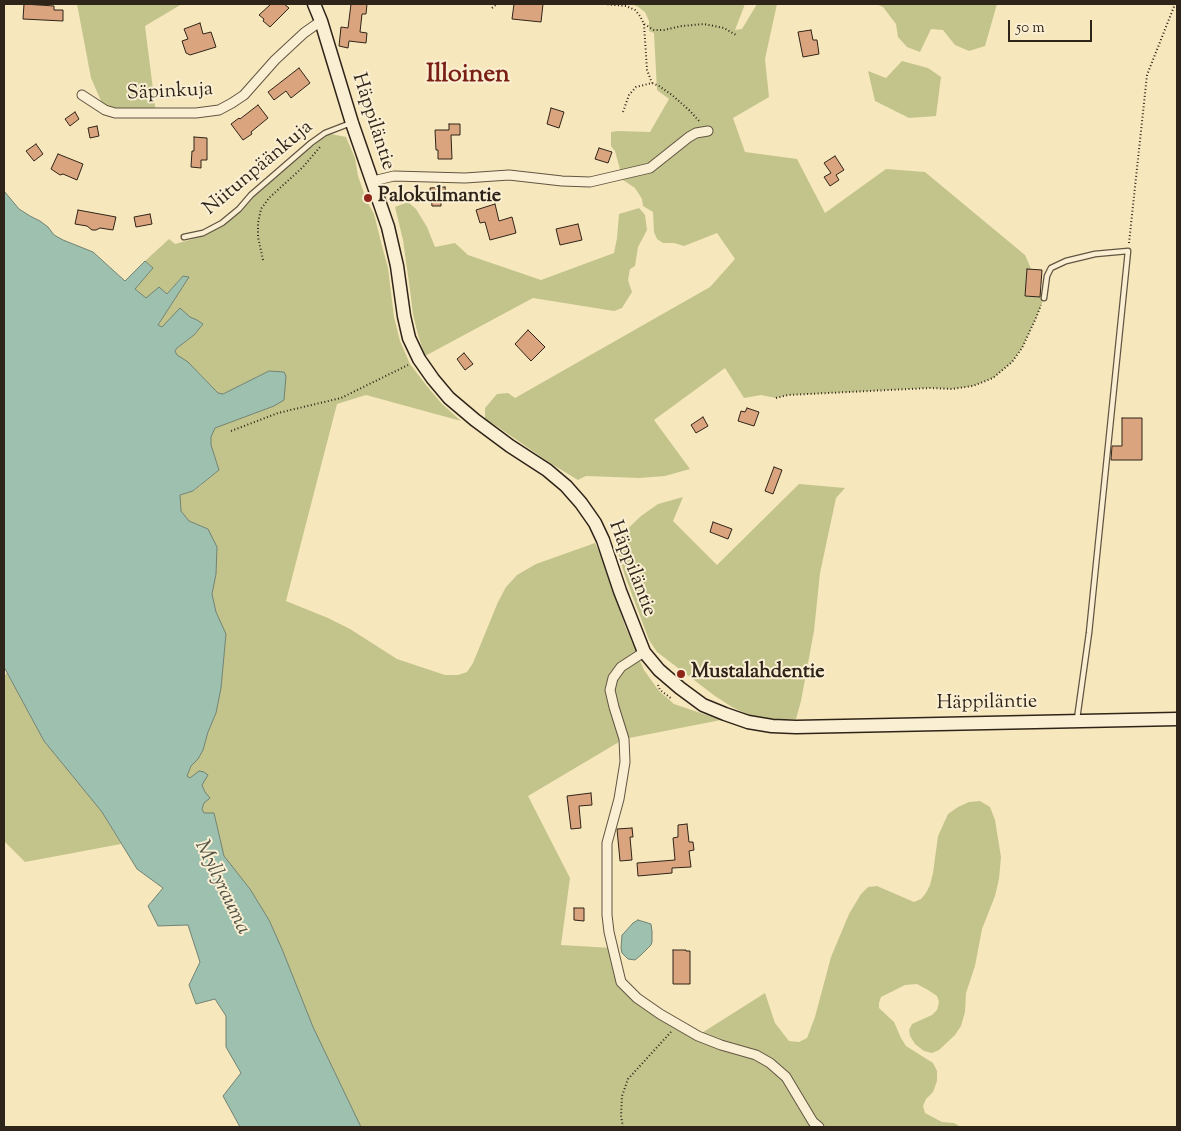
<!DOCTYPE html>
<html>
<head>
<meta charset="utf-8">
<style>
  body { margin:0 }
  #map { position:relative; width:1181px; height:1131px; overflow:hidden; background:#f7e7bc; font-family:"Sorts Mill Goudy",serif }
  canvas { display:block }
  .frame { position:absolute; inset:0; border:5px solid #2f2419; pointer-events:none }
  .scale { position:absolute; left:1008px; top:20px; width:84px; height:22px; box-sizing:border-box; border:2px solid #2f2419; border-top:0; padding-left:6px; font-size:15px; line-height:18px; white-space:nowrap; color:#2f2419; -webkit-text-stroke:4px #faefd3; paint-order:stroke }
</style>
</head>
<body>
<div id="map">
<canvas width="1181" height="1131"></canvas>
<div class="frame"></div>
<div class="scale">50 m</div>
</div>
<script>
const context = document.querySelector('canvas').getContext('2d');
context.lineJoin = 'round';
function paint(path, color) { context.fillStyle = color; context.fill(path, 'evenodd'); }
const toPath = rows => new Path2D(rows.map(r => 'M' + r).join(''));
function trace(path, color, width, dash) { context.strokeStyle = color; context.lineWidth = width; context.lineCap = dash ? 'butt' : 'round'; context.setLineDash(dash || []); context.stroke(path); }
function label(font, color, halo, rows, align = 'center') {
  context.font = font + ' "Sorts Mill Goudy",serif'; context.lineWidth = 4; context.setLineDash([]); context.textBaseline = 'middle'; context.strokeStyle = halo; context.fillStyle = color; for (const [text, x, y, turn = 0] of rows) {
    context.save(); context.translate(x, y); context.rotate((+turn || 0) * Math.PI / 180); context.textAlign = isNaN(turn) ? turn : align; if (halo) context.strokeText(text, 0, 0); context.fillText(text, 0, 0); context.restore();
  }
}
const green = toPath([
  [77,4,182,4,145,26,156,113,105,110,91,78],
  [629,4,745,4,735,30,742,29,757,4,777,4,765,59,769,97,733,118,745,152,797,159,825,213,886,169,925,172,1025,255,1044,298,1036,318,1022,348,1012,362,993,378,973,386,952,389,930,388,788,395,776,398,761,395,744,398,725,368,654,420,690,469,665,476,639,478,586,476,578,480,550,463,498,427,485,419,485,408,497,394,508,393,515,398,710,287,735,259,717,233,684,246,674,243,663,243,657,239,654,232,653,212,643,206,642,199,635,188,623,180,615,151,611,146,611,132,617,131,650,132,669,99,657,90,654,33,649,31,649,21,645,12,637,6],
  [876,4,997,4,985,46,969,51,955,45,943,30,931,29,920,52,907,47,898,37,896,24,883,7],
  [902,61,928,68,941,77,936,116,909,118,875,101,868,71,886,78],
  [331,134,346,137,355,158,358,176,366,199,374,214,382,246,388,268,394,317,400,341,410,364,426,385,442,404,461,421,366,395,337,404,286,601,328,618,350,629,397,659,445,675,458,675,467,672,473,663,498,602,506,587,517,575,536,564,595,543,605,565,625,626,644,670,659,691,674,704,721,720,624,739,528,796,570,878,561,945,612,948,621,982,697,1036,765,993,775,1023,789,1041,799,1042,807,1038,815,1017,831,957,849,914,861,894,868,887,877,886,914,902,921,899,926,893,930,885,933,873,938,836,948,814,958,807,969,802,980,801,990,807,995,820,1001,857,999,879,995,896,982,929,975,966,966,993,965,1012,961,1026,955,1035,939,1050,932,1053,924,1051,915,1044,910,1036,909,1030,912,1024,932,1015,937,1010,939,1002,937,996,928,990,917,984,905,985,881,997,879,1003,879,1008,894,1022,901,1038,906,1046,933,1063,937,1071,937,1081,933,1092,926,1099,923,1106,925,1113,942,1122,954,1123,961,1127,361,1127,313,1027,282,949,269,920,250,889,224,856,214,813,204,813,202,809,205,792,202,785,190,779,187,776,191,766,198,759,203,750,208,732,216,713,221,688,226,634,216,612,212,594,216,574,208,529,189,521,181,511,180,495,194,491,219,470,211,445,211,437,215,428,274,406,284,400,269,371,223,394,218,393,188,362,177,355,175,351,177,348,194,335,203,324,197,320,190,317,162,327,158,325,189,277,183,276,167,294,146,298,135,289,153,268,145,261,169,239,175,244,204,236,223,226,242,211,254,197,313,146,326,136],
  [408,202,416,209,427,227,435,247,455,243,468,255,541,280,614,253,617,238,619,214,639,208,645,215,647,230,638,247,635,266,630,269,628,280,632,292,622,308,614,311,533,298,425,356,418,335,413,314,410,290,403,240,395,207],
  [799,484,845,488,836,498,820,573,814,631,801,701,796,719,772,720,751,716,732,707,715,696,657,652,649,640,625,576,617,549,617,539,641,516,658,504,683,497,673,521,717,565],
  [7,673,44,741,102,812,121,844,25,862,4,841,4,676]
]);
const water = toPath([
  [4,191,19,209,30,216,40,221,48,227,54,235,63,240,93,252,125,281,145,261,153,268,135,289,146,298,159,287,167,294,183,276,189,277,158,325,162,327,180,308,190,317,197,320,203,324,194,335,177,348,175,351,177,355,188,362,218,393,223,394,269,371,284,372,286,376,284,400,274,406,215,428,211,437,211,445,219,470,193,491,180,495,181,511,189,521,208,529,217,547,216,574,212,594,216,612,226,634,221,688,216,713,208,732,203,750,198,759,191,766,187,776,190,778,199,771,204,772,208,775,202,785,205,792,210,798,204,803,202,809,204,813,214,813,224,856,250,889,269,920,282,949,313,1027,361,1127,240,1127,223,1096,241,1073,226,1047,226,1016,215,999,196,1004,189,985,200,962,188,925,158,926,148,906,163,888,137,869,102,812,44,741,4,667,4,191],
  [638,920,651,924,652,931,652,942,651,945,641,955,635,960,628,959,622,953,621,948,622,935,624,933,633,923,638,920]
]);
const building = toPath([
  [24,4,54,6,54,10,63,10,63,21,23,19,24,4],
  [271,4,284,4,289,8,270,27,263,21,264,19,259,15,271,4],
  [351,4,367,4,366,14,362,14,360,32,367,33,366,43,349,41,348,48,339,46,341,27,348,28,351,4],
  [514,4,543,4,541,22,512,19,514,4],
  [200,23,203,34,211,32,216,47,190,55,186,53,182,41,188,39,184,29,200,23],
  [811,30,813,40,817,40,819,54,803,57,798,32,811,30],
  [299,68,310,83,291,98,286,91,274,100,268,92,299,68],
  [258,105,268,118,251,132,252,134,243,140,231,124,239,118,240,119,258,105],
  [551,108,564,112,559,128,547,124,551,108],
  [75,112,79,119,70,126,65,119,75,112],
  [449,124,460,124,460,135,451,135,452,159,438,159,438,150,436,150,435,130,449,130,449,124],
  [97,126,99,136,90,138,88,128,97,126],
  [194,137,207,138,207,160,201,160,201,168,191,167,192,151,194,151,194,137],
  [36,144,43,154,34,161,26,151,36,144],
  [599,148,612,152,608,163,595,159,599,148],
  [58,154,83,164,77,180,63,174,60,175,51,169,58,154],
  [835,156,844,170,836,175,839,180,830,186,824,177,831,173,824,163,835,156],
  [445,187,446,196,441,196,441,206,432,206,430,188,445,187],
  [495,204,499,221,512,217,516,233,490,240,485,222,480,223,476,210,495,204],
  [78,210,116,217,113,230,100,228,96,230,92,230,87,226,75,224,78,210],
  [150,214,152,224,136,227,134,217,150,214],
  [578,224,582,240,560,245,556,229,578,224],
  [1027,269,1042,270,1040,297,1025,296,1027,269],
  [528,330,545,347,531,361,515,344,528,330],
  [464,353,473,364,465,370,457,359,464,353],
  [747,408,759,412,754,426,738,421,741,411,745,412,747,408],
  [703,417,708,426,696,433,691,425,703,417],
  [1122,418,1142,418,1142,460,1111,460,1112,446,1122,446,1122,418],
  [774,467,782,470,773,494,765,491,774,467],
  [713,522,732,529,728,539,710,532,713,522],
  [591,793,592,805,579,806,581,828,571,829,567,796,591,793],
  [687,824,689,842,693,842,694,850,689,851,691,867,672,868,672,873,638,876,637,863,675,860,673,838,678,837,678,825,687,824],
  [632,828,633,837,630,837,632,860,620,861,617,829,632,828],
  [574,908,584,908,584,921,574,920,574,908],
  [673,950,686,950,686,951,690,951,690,984,673,984,673,950]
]);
const path = toPath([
  [604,4,626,6,635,10,640,16,644,24,654,30,664,30,682,26,704,24,724,28,736,35],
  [492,8,497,4],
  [644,24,647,70,652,83],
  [623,112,629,95,636,87,652,83,659,86,672,95,689,110,700,122],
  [1129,243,1147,75,1175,4],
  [263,260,258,237,258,223,261,209,269,198,303,167,320,147],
  [776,398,788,395,930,388,952,389,973,386,993,378,1012,362,1022,348,1036,318,1041,305],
  [231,431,278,413,341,398,408,365],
  [658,685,660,690,672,699],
  [623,1127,621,1116,622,1096,628,1079,671,1032]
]);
const lane = toPath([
  [184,237,203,233,222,223,239,209,251,195,311,143,325,133,351,123],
  [1044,298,1047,276,1051,268,1066,261,1095,254,1128,251,1089,633,1077,719]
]);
const street = toPath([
  [82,95,105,110,115,113,196,113,219,110,232,103,244,95,275,60,304,33,321,21],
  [373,181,394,176,465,178,509,175,562,181,590,182,650,168,689,137,696,133,708,131],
  [644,652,621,667,613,678,610,690,614,707,624,739,625,762,619,799,607,843,607,915,609,932,621,982,637,998,660,1014,698,1036,721,1045,756,1055,770,1063,786,1077,813,1122,819,1127]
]);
const secondary = toPath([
  [314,4,321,21,352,123,388,227,397,266,404,316,409,338,419,359,433,379,449,398,475,420,510,446,547,470,566,486,581,503,595,523,603,540,620,591,644,652,659,670,680,688,703,705,725,714,748,722,772,726,796,727,1177,719]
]);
const markers = [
  [368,198,5,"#8f2418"],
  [681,674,5,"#8f2418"]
];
const streetNames = [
  ["Säpinkuja",170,93,-3],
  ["Häppiläntie",372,122,72],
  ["Niitunpäänkuja",259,169,-40],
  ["Häppiläntie",631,569,69],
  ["Häppiläntie",987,704,-1]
];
const poiNames = [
  ["Palokulmantie",378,198],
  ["Mustalahdentie",691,674]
];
const waterNames = [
  ["Myllyrauma",221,888,64]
];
const districtNames = [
  ["Illoinen",468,77]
];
paint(green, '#c3c48c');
paint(water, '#9dc0af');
trace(water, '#718273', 1);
paint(building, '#daa57e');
trace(building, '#2f2419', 1);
trace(lane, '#615542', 7);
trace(street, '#615542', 11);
trace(secondary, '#2f2419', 15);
trace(path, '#2f2419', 2, [1, 2.5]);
trace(lane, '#faefd3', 4.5);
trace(street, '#faefd3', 9);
trace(secondary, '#faefd3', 12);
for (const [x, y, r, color] of markers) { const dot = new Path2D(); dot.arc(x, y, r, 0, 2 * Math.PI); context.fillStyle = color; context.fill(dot); trace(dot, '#faefd3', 2); }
label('20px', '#2f2419', '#faefd3', streetNames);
label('bold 20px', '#2f2419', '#faefd3', poiNames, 'left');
label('italic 21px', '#505346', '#faefd3', waterNames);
label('bold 25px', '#7a1f14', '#faefd3', districtNames);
</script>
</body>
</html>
